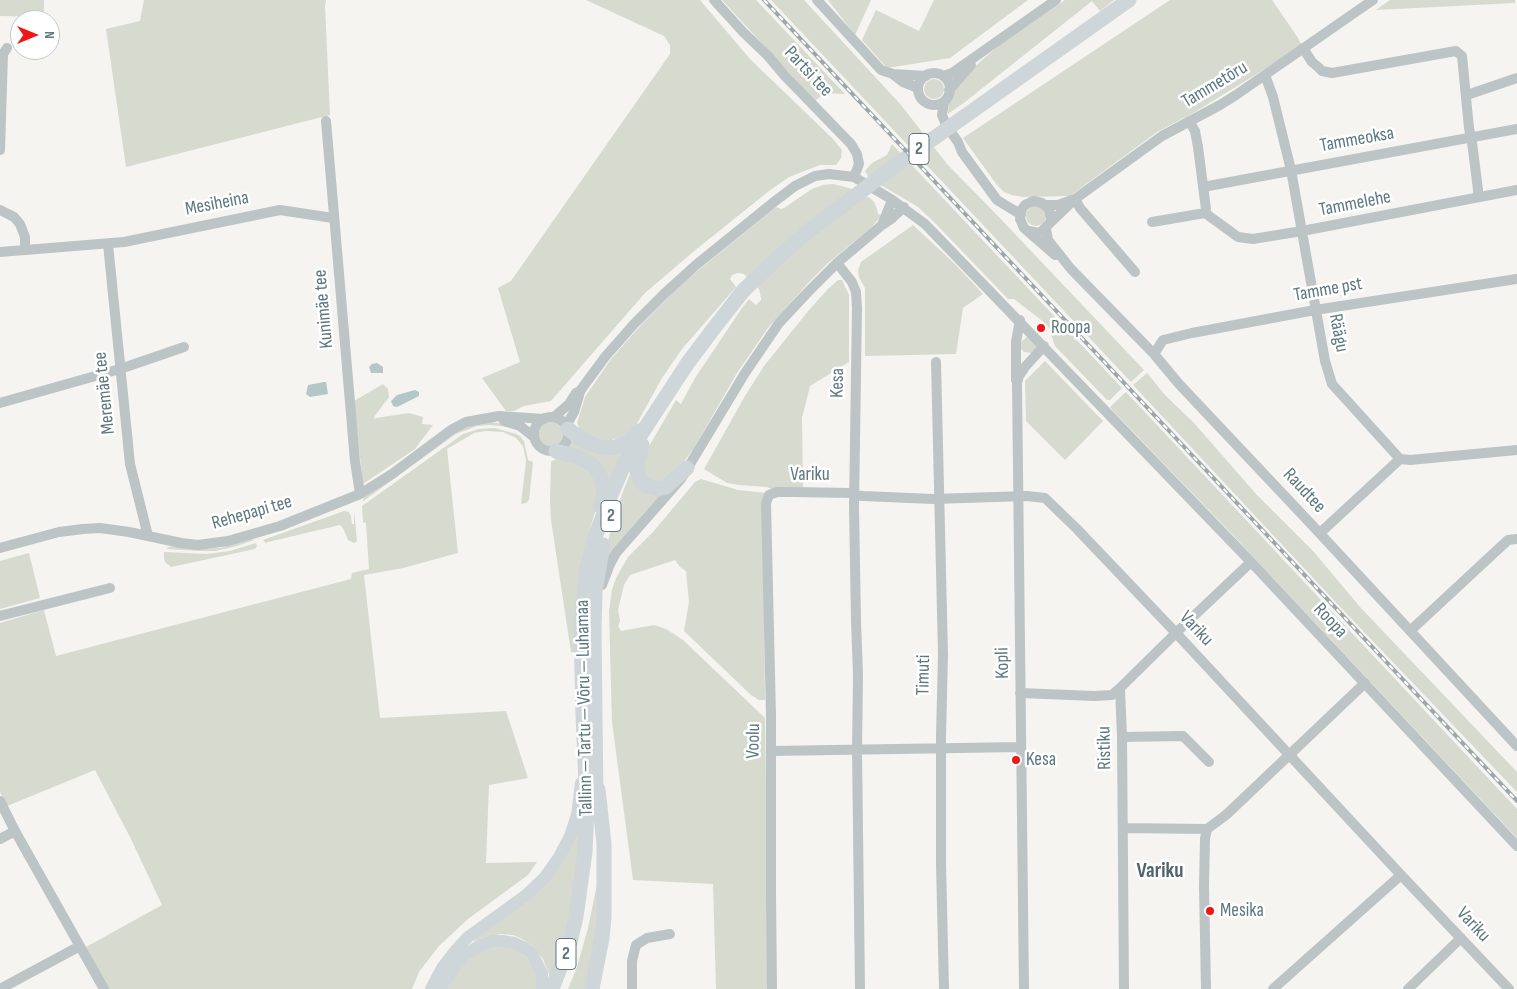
<!DOCTYPE html>
<html>
<head>
<meta charset="utf-8">
<style>
  body { margin:0 }
  #map { position:relative; width:1517px; height:989px; overflow:hidden; background:#f5f4f0; font-family:"Sofia Sans Condensed",sans-serif }
  canvas { display:block }
  .north { position:absolute; left:10px; top:10px; width:50px; height:50px; box-sizing:border-box; background:#fff; border:1px solid #bec9cb; border-radius:50%; rotate:90deg; font-size:14px; font-weight:700; line-height:20px; text-align:center; color:#5d787e }
  .north::after { content:''; display:block; margin:auto; width:18px; height:22px; background:#f11516; clip-path:polygon(50% 0,100% 100%,50% 72%,0 100%) }
</style>
</head>
<body>
<div id="map">
<canvas width="1517" height="989"></canvas>
<div class="north">N</div>
</div>
<script>
const context = document.querySelector('canvas').getContext('2d');
context.lineJoin = 'round';
function paint(path, color) { context.fillStyle = color; context.fill(path, 'evenodd'); }
const toPath = rows => new Path2D(rows.map(r => 'M' + r).join(''));
function trace(path, color, width, dash) { context.strokeStyle = color; context.lineWidth = width; context.lineCap = dash ? 'butt' : 'round'; context.setLineDash(dash || []); context.stroke(path); }
function label(font, color, halo, rows, align = 'center') {
  context.font = font + ' "Sofia Sans Condensed",sans-serif'; context.lineWidth = 5; context.setLineDash([]); context.textBaseline = 'middle'; context.strokeStyle = halo; context.fillStyle = color; for (const [text, x, y, turn = 0] of rows) {
    context.save(); context.translate(x, y); context.rotate((+turn || 0) * Math.PI / 180); context.textAlign = isNaN(turn) ? turn : align; if (halo) context.strokeText(text, 0, 0); context.fillText(text, 0, 0); context.restore();
  }
}
const green = toPath([
  [0,0,44,0,44,17,0,16],
  [144,0,326,0,325,6,330,115,126,167,106,29,140,21],
  [586,0,700,0,750,59,832,138,842,150,841,158,836,165,820,165,789,177,769,191,693,252,645,293,551,401,524,406,514,411,506,411,482,378,520,362,498,288,511,281,670,54,670,45,664,36],
  [722,0,756,0,845,94,825,93,815,101],
  [771,0,804,0,901,105,947,164,996,214,1144,370,1131,382],
  [828,0,871,0,855,35],
  [934,0,1028,0,950,58,887,68,862,40,876,10,919,31],
  [1065,0,1114,0,1100,11,1092,1,965,102,948,114,949,102,958,84,964,76,981,61,1001,44],
  [1170,0,1272,0,1298,38,1302,46,1195,112,1157,132,1070,196,1023,197,1012,195,1004,192,997,185,963,138],
  [1390,0,1515,0,1515,3,1376,10],
  '924 89a10 10 0 1 1 20 0a10 10 0 1 1-20 0Z',
  [892,144,1122,388,1110,400,1107,400,1055,346,1049,328,1045,323,1014,299,1008,299,935,223,918,207,869,178,865,171,872,163,887,155],
  [833,184,849,188,870,198,874,202,877,209,878,214,882,215,871,228,828,263,809,282,768,328,737,373,694,448,682,464,669,478,659,483,644,478,642,471,645,453,676,400,681,404,695,378,742,308,749,299,756,305,761,300,761,298,759,289,744,274,738,273,732,275,730,279,736,287,682,349,662,378,635,427,624,436,608,441,593,438,580,430,577,423,585,397,611,359,641,325,678,287,776,207,781,209,784,208,812,189,823,185],
  '1026 216a10 10 0 1 1 20 0a10 10 0 1 1-20 0Z',
  [913,225,954,263,983,294,963,308,956,354,865,356,865,288,859,277,858,270,861,262],
  [838,280,842,280,849,295,849,362,810,386,802,418,803,488,774,490,767,487,739,485,727,483,704,469,745,396,764,366,809,310,828,289],
  [1028,336,1037,344,1035,349,1032,353,1024,352,1021,349,1021,342],
  [1045,361,1103,421,1065,460,1026,421,1025,381],
  [1147,373,1165,395,1194,423,1257,495,1314,552,1360,607,1517,772,1517,792,1343,610,1133,385],
  [383,384,388,389,389,397,374,417,375,419,376,418,409,413,423,417,422,424,433,425,415,449,363,484,354,401],
  [1126,392,1517,809,1517,838,1229,531,1112,410,1110,407],
  [491,422,503,424,511,427,489,425,477,426,456,434,362,502,365,496,445,439,468,426],
  '539 434a12 12 0 1 1 24 0a12 12 0 1 1-24 0Z',
  [495,428,516,434,520,436,524,441,528,460,533,462,529,500,526,503,521,504,526,461,523,446,516,438,503,432,486,431,474,433,447,449,458,553,403,568,364,575,380,718,506,711,528,778,489,785,486,863,537,862,528,875,468,919,439,946,419,972,412,989,108,989,86,947,162,905,130,837,95,770,7,806,0,792,0,623,44,610,56,656,351,579,352,573,369,569,366,523,363,522,362,506,463,434,479,429],
  [573,439,628,447,609,488,567,448],
  [557,458,582,465,594,478,598,490,597,505,589,533,575,652,571,652,551,520,550,501,551,462],
  [631,471,664,493,604,566,604,558,610,533,622,494],
  [701,479,738,490,766,493,763,500,765,700,759,700,751,695,684,631,689,602,686,571,680,567,675,560,630,575,624,585,618,610,620,621,618,626,621,631,654,625,666,629,683,640,765,718,769,989,716,989,713,884,633,880,612,722,609,611,612,590,616,578,628,557,653,532,695,482],
  [354,510,357,541,354,543,348,540,343,528,340,525,268,542,266,543,263,540,344,511,349,512,351,516,352,524,354,524],
  [251,539,254,540,237,546,215,551,201,551,167,549,168,547,175,546,193,549,220,548],
  [256,543,257,546,255,549,171,567,165,562,164,558,164,552,207,554,230,551],
  [29,553,40,598,0,609,0,561],
  [582,813,581,855,569,928,549,982,549,974,543,959,530,944,522,939,513,935,501,934,488,936,475,941,472,938,536,893],
  [600,870,601,905,588,989,568,989,577,967,588,928],
  [500,945,514,948,523,953,536,969,539,989,448,989,461,967,473,955,489,947]
]);
const water = toPath([
  [377,363,383,367,383,373,371,373,369,367,372,364],
  [324,382,326,382,328,394,310,397,306,394,308,385],
  [415,390,419,392,419,396,397,407,393,406,391,401,397,395]
]);
const minor = toPath([
  [714,0,743,32,768,56,785,76,851,144,857,154,859,164,854,177],
  [817,0,881,70,893,74,926,76],
  [1303,48,1312,62,1318,67,1322,71,1332,73,1456,51,1462,56,1469,128,1472,142,1478,190,1478,197],
  '918 89a16 16 0 1 1 32 0a16 16 0 1 1-32 0Z',
  [894,75,903,82,918,88],
  [1265,75,1273,97,1291,170,1325,361,1332,384,1400,459,1410,460,1517,450],
  [943,76,952,73,1056,0],
  [949,90,971,65],
  [1467,95,1517,78],
  [944,102,942,115,946,125,958,142,962,152,997,200,1020,214],
  [326,121,355,461,360,494],
  [1189,121,1195,131,1198,147,1206,209,1205,213],
  [0,150,3,54,7,48],
  [1203,187,1517,129],
  [1075,199,1080,208,1135,272],
  [1046,205,1058,205,1075,199,1162,136,1220,105,1236,95,1373,0],
  [0,210,14,217,20,224,25,237,25,250],
  [1152,222,1205,213,1238,237,1253,239,1302,231,1517,190],
  [1050,223,1073,201],
  [882,225,892,200],
  [1046,229,1048,240,1071,269,1154,354,1179,384,1312,525,1517,746],
  [1029,231,1038,233,1042,231,1050,223,1051,218,1049,209,1042,203,1033,201,1025,205,1022,209,1020,219,1024,228,1055,255],
  [108,244,130,464,148,536],
  [0,252,124,242,280,210,333,218],
  [837,263,852,282,856,292,857,308,854,507,856,621,858,675,857,750,860,989],
  [1154,354,1163,340,1192,333,1315,310,1517,279],
  [936,362,943,654,941,737,941,863,944,989],
  [1016,380,1016,342,1020,320],
  [0,403,120,369,184,347],
  '534 434a17 17 0 1 1 34 0a17 17 0 1 1-34 0Z',
  [554,417,569,404,576,393,580,391,605,357,634,324,665,293,696,265,774,202,795,186,815,176,829,174,854,177,891,199,925,224,1251,562,1517,846],
  [504,421,520,426,534,437],
  [566,426,574,412,580,392],
  [1320,533,1400,459],
  [0,548,59,532,83,529,100,528,129,532,181,543,198,545,228,541,280,526,360,494,392,474,451,430,466,422,499,416,544,419],
  [602,585,610,564,616,553,681,479,745,373,779,323,807,293,837,263,882,225,891,219,904,207],
  [0,616,110,588],
  [1410,631,1508,540,1517,539],
  [1020,693,1094,696,1112,695,1120,688],
  [1122,737,1183,736,1209,762],
  [771,751,1021,747],
  [0,801,15,831,104,989],
  [1123,828,1207,829],
  [0,839,15,831],
  [0,989,80,946],
  [632,989,632,961,636,945,647,938,670,934],
  [772,989,771,893,771,716,766,503,769,495,777,492,792,492,851,493,854,495,863,496,933,499,1027,496,1045,498,1077,529,1176,633,1401,875,1509,989],
  [1024,989,1017,383,1019,376,1025,367,1044,346],
  [1124,989,1122,737,1120,688,1180,629,1251,562],
  [1206,989,1204,886,1205,839,1207,829,1226,815,1365,683],
  [1273,989,1401,875],
  [1408,989,1461,938]
]);
const major = toPath([
  [431,989,442,968,456,950,468,937,526,895,545,877,559,857,570,836,577,815,581,783],
  [441,989,456,965,465,955,477,947,491,941,503,941,514,943,525,948,532,954,542,973,542,989]
]);
const highway = toPath([
  [568,429,581,439,591,444,605,448,616,447,630,441,639,431],
  [642,445,637,464,637,471,641,481,647,486,658,489,666,487,687,468],
  [556,451,578,457,591,464,599,473,603,485,604,495,601,507],
  [596,798,594,630,595,591,603,545],
  [552,989,570,942,576,917,585,852,587,808,583,715,581,625,587,569,594,540,610,497,624,465,640,436,687,364,714,328,743,291,772,263,806,233,896,165,1129,0],
  [592,989,602,938,604,917,604,844,598,789]
]);
const rail = toPath([
  [764,0,1517,801]
]);
const markers = [
  [1041,328,5,"#f11516"],
  [1016,760,5,"#f11516"],
  [1210,911,5,"#f11516"]
];
const shields = [
  [919,149,20],
  [611,516,20],
  [566,954,20]
];
const shieldNames = [
  ["2",919,149],
  ["2",611,516],
  ["2",566,954]
];
const streetNames = [
  ["Partsi tee",808,72,47],
  ["Tammetõru",1215,85,-31],
  ["Tammeoksa",1357,140,-10],
  ["Mesiheina",217,204,-11],
  ["Tammelehe",1355,204,-11],
  ["Tamme pst",1328,290,-10],
  ["Kunimäe tee",324,309,-95],
  ["Räägu",1338,333,79],
  ["Kesa",838,383,-89],
  ["Meremäe tee",105,393,-96],
  ["Variku",810,475],
  ["Raudtee",1304,491,47],
  ["Rehepapi tee",252,513,-16],
  ["Roopa",1330,621,47],
  ["Variku",1196,629,47],
  ["Kopli",1003,663,-91],
  ["Timuti",924,675,-89],
  ["Tallinn — Tartu — Võru — Luhamaa",585,708,-91],
  ["Voolu",754,741,-89],
  ["Ristiku",1105,748,-91],
  ["Variku",1473,925,47]
];
const poiNames = [
  ["Roopa",1051,328],
  ["Kesa",1026,760],
  ["Mesika",1220,911]
];
const quarterNames = [
  ["Variku",1160,872]
];
paint(green, '#d6dacf');
paint(water, '#b4c7c8');
trace(minor, '#bdc4c6', 10);
trace(major, '#ced6d9', 12);
trace(highway, '#ced6d9', 15);
trace(rail, '#9ca7aa', 4);
trace(rail, '#fff', 2, [5.5]);
for (const [x, y, r, color] of markers) { const dot = new Path2D(); dot.arc(x, y, r, 0, 2 * Math.PI); context.fillStyle = color; context.fill(dot); trace(dot, '#fff', 2); }
for (const [x, y, w] of shields) { const box = new Path2D(); box.roundRect(x - w / 2, y - 15.5, w, 31, 4); context.fillStyle = '#fff'; context.fill(box); trace(box, '#5d787e', 1); }
label('bold 18px', '#5d787e', null, shieldNames);
label('19px', '#5d787e', '#fff', streetNames);
label('19px', '#5d787e', '#fff', poiNames, 'left');
label('bold 21px', '#506469', '#fff', quarterNames);
</script>
</body>
</html>
